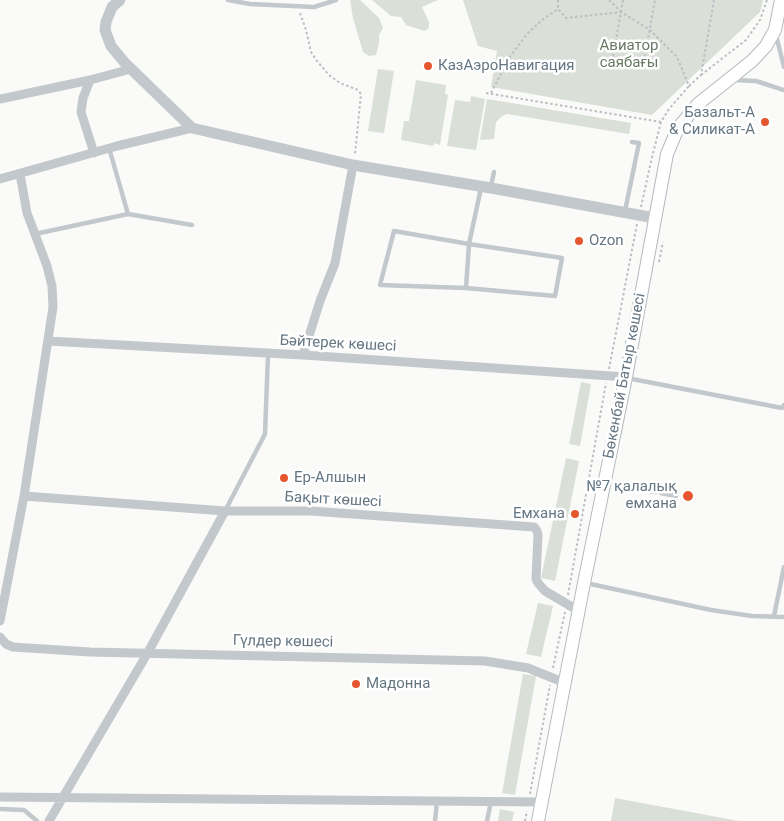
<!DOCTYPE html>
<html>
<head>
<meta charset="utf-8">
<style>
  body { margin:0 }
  canvas { display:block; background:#fafaf8 }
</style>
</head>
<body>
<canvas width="784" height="821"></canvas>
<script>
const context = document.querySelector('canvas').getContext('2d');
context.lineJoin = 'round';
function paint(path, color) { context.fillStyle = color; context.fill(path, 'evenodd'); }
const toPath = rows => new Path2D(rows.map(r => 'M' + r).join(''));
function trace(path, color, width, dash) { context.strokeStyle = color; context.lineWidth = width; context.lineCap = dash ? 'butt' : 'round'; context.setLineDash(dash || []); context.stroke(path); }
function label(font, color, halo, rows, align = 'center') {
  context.font = font + ' Roboto,sans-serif'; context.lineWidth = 5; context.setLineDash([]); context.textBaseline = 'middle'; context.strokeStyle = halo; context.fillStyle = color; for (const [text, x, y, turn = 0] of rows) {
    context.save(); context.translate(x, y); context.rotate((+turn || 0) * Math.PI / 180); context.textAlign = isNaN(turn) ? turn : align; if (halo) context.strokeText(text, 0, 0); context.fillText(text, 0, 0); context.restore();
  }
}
const green = toPath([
  [350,0,360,0,379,18,383,28,379,35,379,43,376,55,369,56,363,52,353,18],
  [372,0,438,0,422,7,429,22,429,28,425,31,406,25,401,17,391,16],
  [463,0,763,0,760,12,652,115,491,87,497,51,478,46],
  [378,69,394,71,384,133,368,131],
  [416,80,446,85,445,94,448,95,440,145,434,143,433,146,401,140,404,121,409,121],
  [471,96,485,99,476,150,447,146,455,100,470,102],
  [487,99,631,123,629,134,507,114,502,116,496,122,494,139,480,140],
  [581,382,591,384,580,446,569,444],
  [566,458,579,461,555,581,541,578],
  [538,603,553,606,541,657,526,654],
  [523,674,536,676,515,795,502,793],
  [615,798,739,821,611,821],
  [500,809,514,812,512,821,498,821]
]);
const path = toPath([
  [558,0,558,9,566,18,621,12,650,30,677,57,689,86,701,75,714,0],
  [609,0,621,12],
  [623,0,612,63,643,67,655,0],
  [300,13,306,30,311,52,317,61,329,75,340,83,358,90,361,94,355,154],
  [701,75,746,40,760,20,767,0],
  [486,93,661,122],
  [491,93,509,58,527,34,542,20,558,9],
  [641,207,652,157,661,122,669,109,689,86],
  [659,262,663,242],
  [609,369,637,224],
  [568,595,606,383],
  [553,668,565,612],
  [530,794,550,685],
  [525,821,527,811]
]);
const service = toPath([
  [228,0,250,4,314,7,336,0],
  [776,35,784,67],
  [734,80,756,81,784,90],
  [109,148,128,214],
  [491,186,494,172],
  [625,211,639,143,632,142],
  [35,234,128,214,192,225],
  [466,288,380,285,394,231,469,244,562,258,555,296,466,288,469,244,481,188],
  [627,378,782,408,784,405],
  [627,488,656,492],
  [661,493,676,496],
  [225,511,265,434,268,354],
  [586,583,711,610,752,616,784,617],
  [774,616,784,567],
  [0,809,24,810,37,821],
  [435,821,437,801],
  [487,821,491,802]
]);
const minor = toPath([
  [90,80,83,98,81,112,94,153],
  [0,99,90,80,131,69],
  [0,179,117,146,192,128],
  [48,341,303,355,626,377],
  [303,355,320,301,335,263,353,165],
  [24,496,225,511,311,511,534,527,537,531,538,535,536,579,538,583,545,591,579,611],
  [0,621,24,496,53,307,52,286,47,266,27,213,20,174],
  [0,637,6,644,13,647,90,652,485,661,528,668,565,683],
  [0,797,542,802],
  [49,821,147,654,225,511]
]);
const tertiary = toPath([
  [120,0,112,7,106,22,105,30,111,46,125,63,192,128,353,165,491,188,655,218]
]);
const secondary = toPath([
  [538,821,584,583,626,377,667,154,678,128,698,104,752,61,766,46,775,30,781,0]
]);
const markers = [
  [428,66,5,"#e4572e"],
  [765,122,5,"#e4572e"],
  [579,241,5,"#e4572e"],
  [284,478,5,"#e4572e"],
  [688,496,6,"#e4572e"],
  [575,514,5,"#e4572e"],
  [356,684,5,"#e4572e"]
];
const parkNames = [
  ["Авиатор",629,46],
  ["саябағы",629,63]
];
const poiNames = [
  ["КазАэроНавигация",438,66],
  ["Базальт-А",755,113,"right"],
  ["& Силикат-А",755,130,"right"],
  ["Ozon",589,241],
  ["Ер-Алшын",294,478],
  ["№7 қалалық",677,487,"right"],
  ["емхана",677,504,"right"],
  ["Емхана",565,514,"right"],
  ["Мадонна",366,684]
];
const streetNames = [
  ["Бәйтерек көшесі",338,344,3],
  ["Бөкенбай Батыр көшесі",625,376,-79],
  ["Бақыт көшесі",333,500,3],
  ["Гүлдер көшесі",283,642,1]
];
paint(green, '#dadfd7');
trace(secondary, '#b3babf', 14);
trace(path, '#bbbfc2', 2, [2.5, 2.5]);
trace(service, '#c3c8cc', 4.5);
trace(minor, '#c3c8cc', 9);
trace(tertiary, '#c3c8cc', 11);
trace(secondary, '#fff', 12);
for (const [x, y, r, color] of markers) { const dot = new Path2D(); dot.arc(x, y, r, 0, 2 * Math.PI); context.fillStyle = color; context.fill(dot); trace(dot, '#fff', 2); }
label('15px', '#687a64', '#fff', parkNames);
label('15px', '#657683', '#fff', poiNames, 'left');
label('15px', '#657683', '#fff', streetNames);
</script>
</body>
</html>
